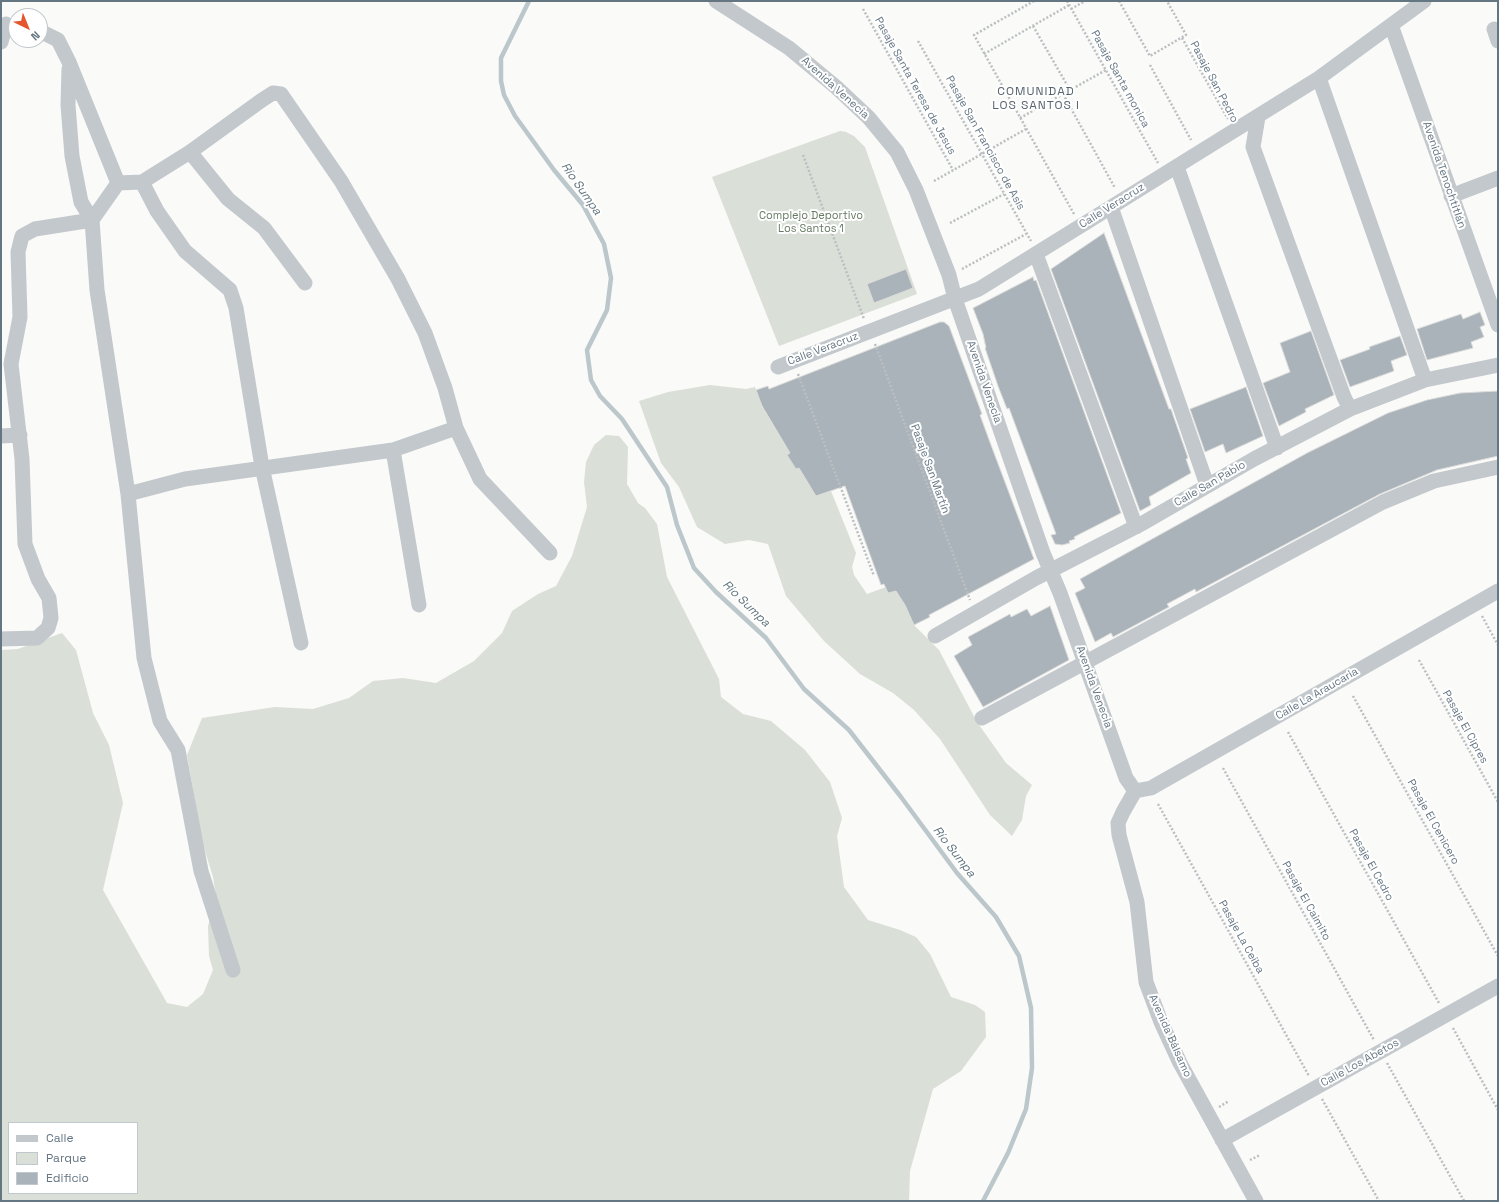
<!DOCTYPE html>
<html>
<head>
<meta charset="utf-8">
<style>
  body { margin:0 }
  #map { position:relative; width:1499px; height:1202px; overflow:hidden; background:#fafaf8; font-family:"Space Grotesk",sans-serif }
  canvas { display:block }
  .frame { position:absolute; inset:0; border:2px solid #657683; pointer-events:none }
  .legend { position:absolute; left:8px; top:1122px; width:130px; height:72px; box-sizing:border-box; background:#fff; border:1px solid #c1c8cd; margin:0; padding:5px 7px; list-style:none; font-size:12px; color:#657683 }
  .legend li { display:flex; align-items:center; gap:8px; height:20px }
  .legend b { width:20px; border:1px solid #c1c8cd }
  .north { position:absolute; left:8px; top:8px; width:40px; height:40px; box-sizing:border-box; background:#fff; border:1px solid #c1c8cd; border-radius:50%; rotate:137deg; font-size:11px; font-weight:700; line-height:16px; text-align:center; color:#657683 }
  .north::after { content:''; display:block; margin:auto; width:14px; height:18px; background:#e4572e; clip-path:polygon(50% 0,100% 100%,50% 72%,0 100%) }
</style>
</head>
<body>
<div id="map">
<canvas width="1499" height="1202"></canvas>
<div class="frame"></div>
<ul class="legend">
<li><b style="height:5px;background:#c3c8cc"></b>Calle</li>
<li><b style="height:11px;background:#dadfd7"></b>Parque</li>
<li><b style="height:11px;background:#aab3b9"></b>Edificio</li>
</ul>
<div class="north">N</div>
</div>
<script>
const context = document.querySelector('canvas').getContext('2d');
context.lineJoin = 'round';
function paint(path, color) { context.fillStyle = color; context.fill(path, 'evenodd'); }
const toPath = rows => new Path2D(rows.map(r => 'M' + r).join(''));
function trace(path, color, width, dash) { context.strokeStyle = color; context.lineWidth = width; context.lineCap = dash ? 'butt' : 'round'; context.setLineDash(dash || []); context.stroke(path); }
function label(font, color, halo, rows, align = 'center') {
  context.font = font + ' "Space Grotesk",sans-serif'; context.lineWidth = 4; context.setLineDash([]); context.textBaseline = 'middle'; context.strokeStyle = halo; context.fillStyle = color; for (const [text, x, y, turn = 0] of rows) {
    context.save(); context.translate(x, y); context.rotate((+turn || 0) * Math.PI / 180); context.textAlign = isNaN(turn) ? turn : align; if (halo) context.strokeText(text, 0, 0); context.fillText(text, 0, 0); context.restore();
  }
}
const green = toPath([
  [840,131,846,132,854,136,865,147,917,294,779,346,712,177],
  [710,385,746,389,755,387,762,407,790,453,788,455,799,468,816,496,831,491,856,553,852,567,854,575,867,594,886,587,888,593,896,591,905,605,914,625,939,650,977,722,1006,763,1032,785,1026,796,1022,820,1012,836,990,815,940,739,914,710,893,693,860,674,824,641,786,596,768,544,749,540,725,544,697,527,679,487,661,463,639,401,668,392],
  [606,435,619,436,628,447,627,484,638,503,645,508,657,524,667,577,719,679,721,697,743,714,771,721,805,750,830,782,842,818,837,836,844,887,868,920,900,930,916,937,930,954,951,997,975,1005,985,1012,986,1037,961,1071,933,1089,910,1171,909,1201,1,1201,1,650,18,649,62,633,76,650,93,713,109,745,123,803,103,890,167,1003,187,1007,203,994,213,970,209,956,208,926,216,896,213,877,202,841,187,755,202,718,275,707,313,709,349,698,373,681,403,678,436,683,474,661,502,633,512,611,538,594,556,586,572,556,587,507,584,482,586,462,594,445],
  [9,1123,137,1123,137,1193,9,1193]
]);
const stream = toPath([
  [529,1,501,58,501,81,504,95,515,116,554,170,583,205,604,244,611,278,607,310,587,350,591,380,600,396,622,419,667,487,677,525,694,568,716,592,766,638,804,689,849,730,901,797,957,873,996,917,1019,956,1031,1008,1032,1068,1026,1109,1008,1153,983,1201]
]);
const building = toPath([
  [1104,233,1169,409,1171,409,1173,415,1188,458,1186,459,1191,473,1149,497,1151,505,1140,511,1051,269,1104,233],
  [906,269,913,288,874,303,867,284,906,269],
  [1033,277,1034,281,1036,280,1121,513,1074,537,1075,539,1069,541,1070,543,1062,545,1055,544,1051,535,1056,534,1009,408,1007,409,998,386,985,348,986,348,983,334,973,308,1033,277],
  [1480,312,1485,325,1480,327,1484,337,1471,342,1473,348,1427,360,1417,329,1461,314,1463,319,1480,312],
  [940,322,944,322,949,326,982,414,980,415,991,445,1034,559,929,615,930,617,914,625,905,605,896,591,888,593,884,584,881,585,845,486,816,496,799,468,796,469,787,455,790,453,762,406,756,390,768,386,769,389,940,322],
  [1311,331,1334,395,1305,409,1306,412,1279,426,1263,383,1290,372,1280,343,1311,331],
  [1400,336,1407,355,1391,361,1394,371,1350,387,1340,360,1370,349,1369,347,1400,336],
  [1246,387,1263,436,1226,453,1223,444,1205,452,1190,409,1246,387],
  [1498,391,1498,456,1437,470,1380,494,1196,592,1195,589,1167,604,1169,607,1113,637,1111,633,1095,642,1075,593,1085,588,1080,579,1307,453,1388,413,1427,400,1460,393,1498,391],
  [1050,606,1069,660,983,707,954,656,972,645,968,637,1010,614,1011,617,1027,609,1031,616,1050,606]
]);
const path = toPath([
  [1034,1,974,35,1074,214],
  [1067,1,1158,163],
  [1119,1,1150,56,1186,35,1167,1],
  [863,9,953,170],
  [1071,9,1085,1],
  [1033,26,1070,90],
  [1182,38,1228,119],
  [918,41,1031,241],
  [984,54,1069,5],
  [1150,65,1191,140],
  [1063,94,1115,188],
  [1020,118,1106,70],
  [803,155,864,319],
  [934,181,1026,129],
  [950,223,1004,194],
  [962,269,1026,234],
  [875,344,970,600],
  [798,374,874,576],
  [1482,616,1498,645],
  [1419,660,1498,802],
  [1353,696,1498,956],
  [1288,732,1439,1003],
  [1223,768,1374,1040],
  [1158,804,1309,1076],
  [1453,1028,1498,1110],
  [1387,1063,1464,1201],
  [1322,1099,1379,1201],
  [1219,1107,1229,1101],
  [1250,1160,1260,1155]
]);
const minor = toPath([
  [716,1,789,48,836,87,869,118,897,152,916,190,949,275,955,299,1043,553,1060,593,1126,778,1135,791,1123,812,1118,823,1119,835,1137,902,1146,982,1161,1022,1180,1063,1256,1201],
  [1391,25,1498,325],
  [1494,29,1498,41],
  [40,31,58,40,69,62,118,183,92,220,97,290,128,494,144,658,160,721,178,750,201,871,233,970],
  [1,42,6,24],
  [1319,78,1425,380],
  [1258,117,1253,147,1344,397,1350,409],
  [190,152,228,199,264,228,305,283],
  [1177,167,1277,448],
  [142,182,157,211,185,251,230,290,236,308,262,467,301,643],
  [118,183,142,182,190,152,262,100,273,93,281,94,341,181,398,279,425,333,445,388,456,428,480,479,550,553],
  [1451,196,1498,178],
  [1111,207,1207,485],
  [1036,254,1136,527],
  [778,367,979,289,1319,78,1424,1],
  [1,436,20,435],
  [393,450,419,605],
  [128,494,185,479,393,450,456,428],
  [935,636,1036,578,1143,523,1254,459,1350,409,1425,380,1498,365],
  [1,639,37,638,48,628,51,618,49,598,38,579,25,544,22,459,11,364,20,317,18,252,22,236,35,229,92,220,81,202,72,156,68,105,69,69],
  [982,718,1383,502,1434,481,1498,467],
  [1135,791,1151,788,1498,591],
  [1222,1140,1498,986]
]);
const streetNames = [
  ["Pasaje Santa monica",1120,79,61],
  ["Pasaje San Pedro",1214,82,62],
  ["Pasaje Santa Teresa de Jesus",915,86,61],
  ["Avenida Venecia",835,88,42],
  ["Pasaje San Francisco de Asis",985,143,61],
  ["Avenida Tenochtitlán",1444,175,71],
  ["Calle Veracruz",1112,206,-32],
  ["Calle Veracruz",823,349,-21],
  ["Avenida Venecia",984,382,71],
  ["Pasaje San Martín",930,469,70],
  ["Calle San Pablo",1210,484,-30],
  ["Avenida Venecia",1094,687,70],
  ["Calle La Araucaria",1317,694,-30],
  ["Pasaje El Cipres",1465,727,61],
  ["Pasaje El Cenicero",1433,822,61],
  ["Pasaje El Cedro",1371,865,61],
  ["Pasaje El Caimito",1306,901,61],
  ["Pasaje La Ceiba",1241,937,61],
  ["Avenida Bálsamo",1170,1036,66],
  ["Calle Los Abetos",1360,1063,-29]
];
const parkNames = [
  ["Complejo Deportivo",811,216],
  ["Los Santos 1",811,229]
];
const neighbourhoodNames = [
  ["COMUNIDAD",1036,92],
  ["LOS SANTOS I",1036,106]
];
const waterNames = [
  ["Río Sumpa",581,189,55],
  ["Río Sumpa",746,604,44],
  ["Río Sumpa",954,852,52]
];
paint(green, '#dadfd7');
trace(stream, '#bbc7cb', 4.5);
paint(building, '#aab3b9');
trace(building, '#dcdcda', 1);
trace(path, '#bbbfc2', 2.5, [2, 2]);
trace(minor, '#c3c8cc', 15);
label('11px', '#657683', '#fff', streetNames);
label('11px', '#687a64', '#fff', parkNames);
context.letterSpacing = '1px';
label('12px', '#57646e', '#fff', neighbourhoodNames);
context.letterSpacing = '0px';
label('italic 12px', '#60757c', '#fff', waterNames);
</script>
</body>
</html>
